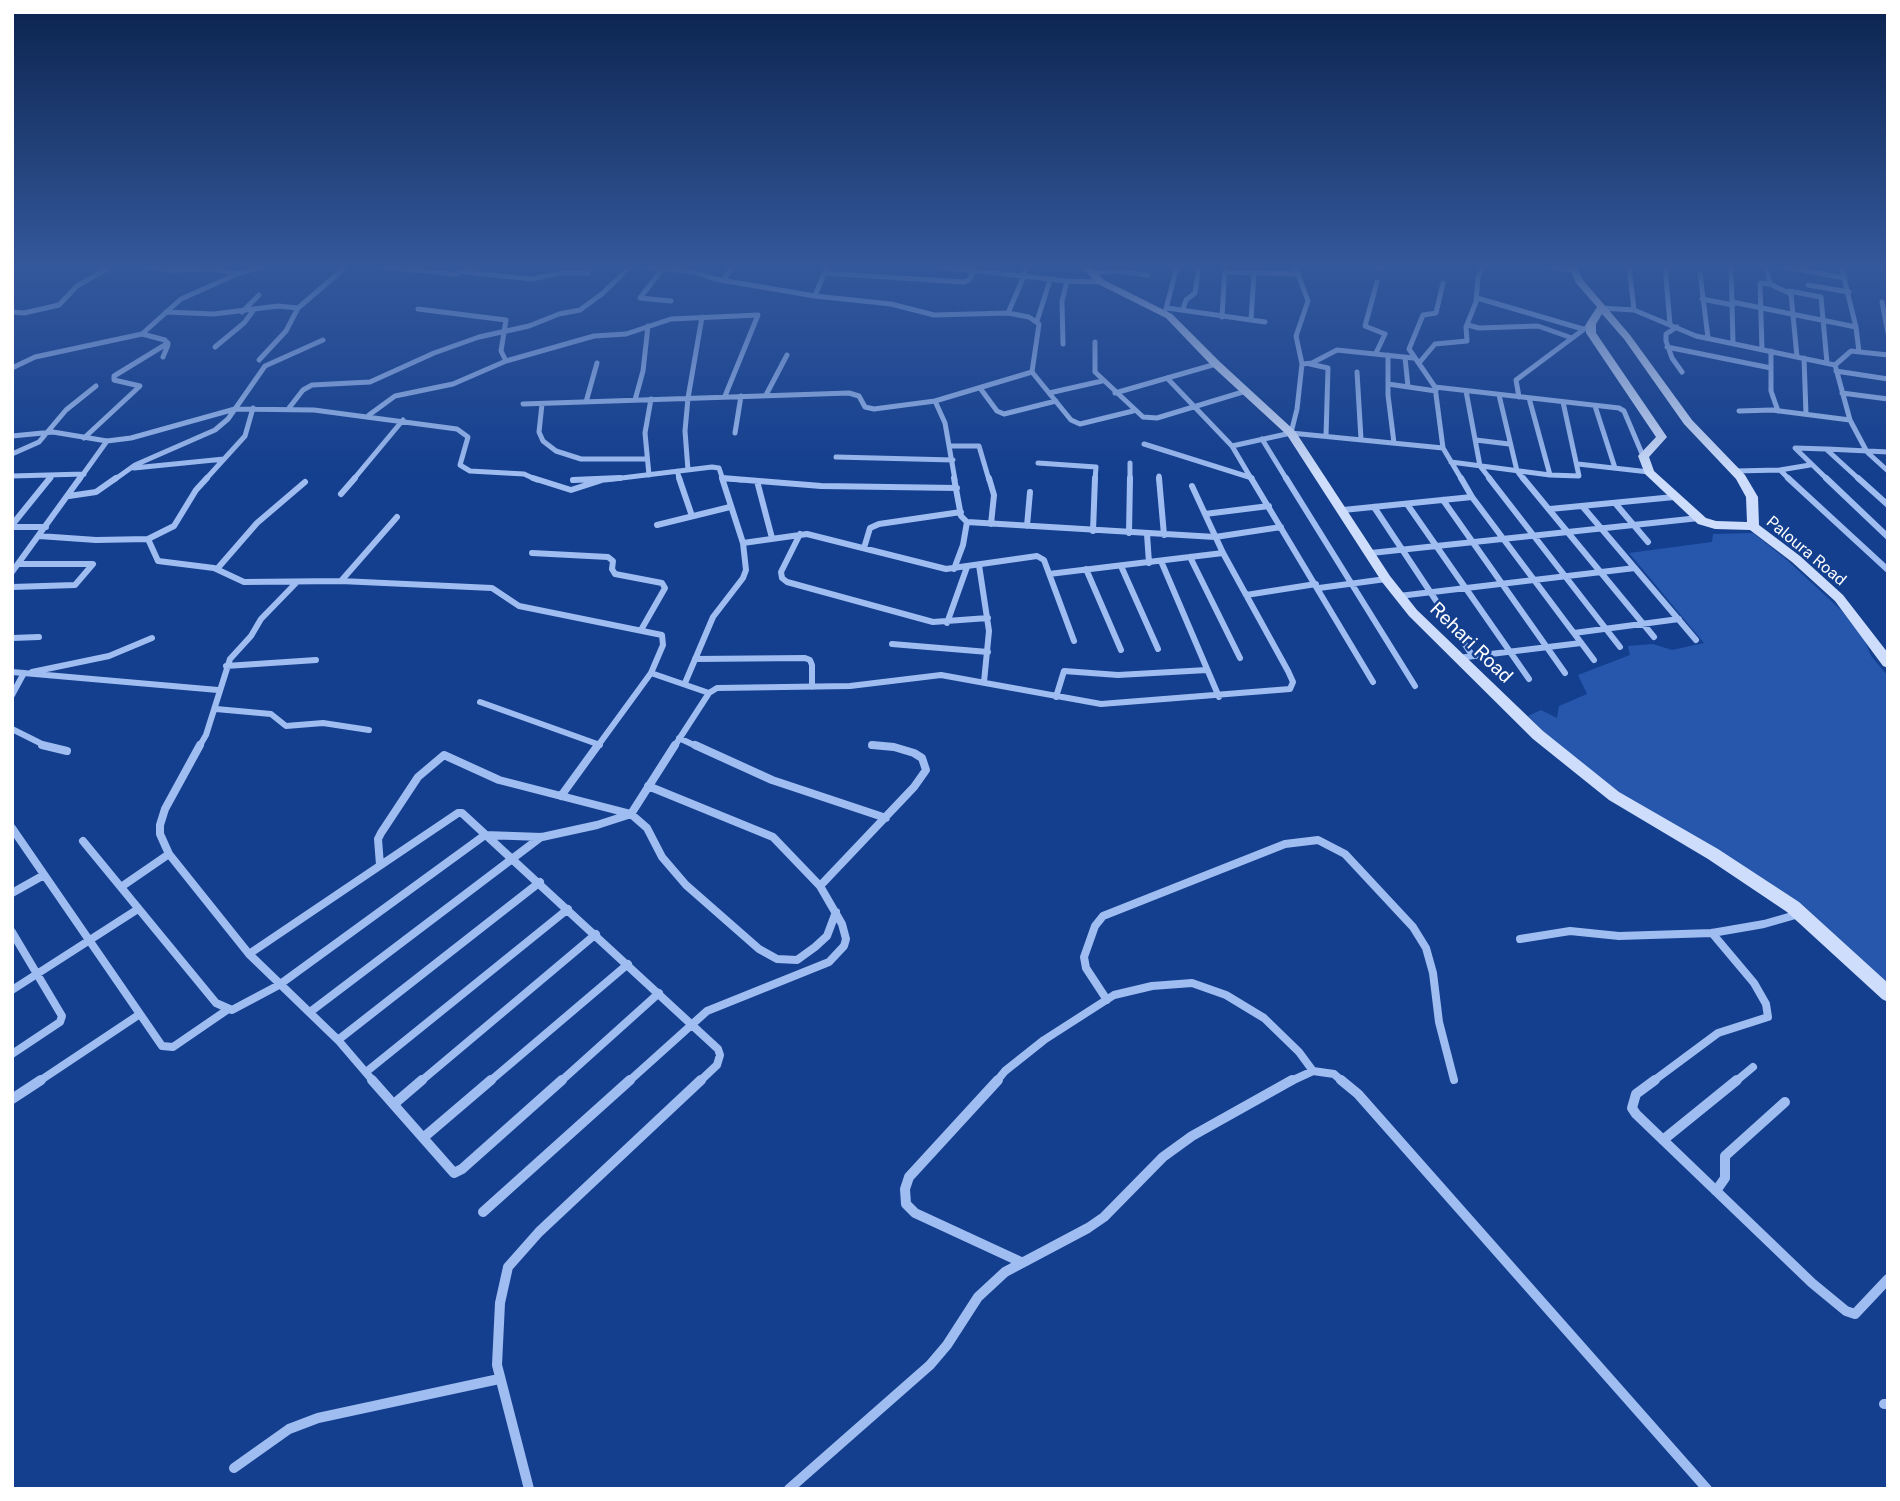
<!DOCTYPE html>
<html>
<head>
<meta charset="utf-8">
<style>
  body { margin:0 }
  #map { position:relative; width:1900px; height:1501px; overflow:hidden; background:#143f8e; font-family:"Public Sans",sans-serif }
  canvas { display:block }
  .frame { position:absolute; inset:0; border:14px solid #fff; pointer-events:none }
</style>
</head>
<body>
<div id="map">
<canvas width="1900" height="1501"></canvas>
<div class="frame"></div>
</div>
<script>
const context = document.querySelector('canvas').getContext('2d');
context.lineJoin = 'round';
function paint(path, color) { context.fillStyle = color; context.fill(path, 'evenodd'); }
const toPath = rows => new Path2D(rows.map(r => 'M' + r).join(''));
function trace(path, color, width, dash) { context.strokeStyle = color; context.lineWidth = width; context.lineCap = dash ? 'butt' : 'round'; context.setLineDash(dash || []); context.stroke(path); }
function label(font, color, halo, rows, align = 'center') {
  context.font = font + ' "Public Sans",sans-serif'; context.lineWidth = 5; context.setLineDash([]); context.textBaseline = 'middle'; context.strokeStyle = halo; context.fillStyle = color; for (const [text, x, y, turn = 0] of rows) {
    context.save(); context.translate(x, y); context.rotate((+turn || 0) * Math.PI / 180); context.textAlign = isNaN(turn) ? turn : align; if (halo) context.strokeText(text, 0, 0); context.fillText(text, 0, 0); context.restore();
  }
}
const green = toPath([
  [1753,533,1787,560,1843,612,1865,641,1871,656,1888,676,1888,986,1850,951,1626,798,1555,743,1528,716,1541,710,1557,718,1559,706,1587,694,1578,675,1630,655,1628,646,1653,644,1672,650,1704,643,1629,553,1712,542,1713,534]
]);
const minorFar3 = toPath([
  [141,266,171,270,213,269,237,274,264,266],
  [374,266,456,274,479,266],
  [643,266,694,272,715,279,815,296,891,304,934,315,1008,313,1029,317,1039,324,1032,372,1071,420,1080,424,1133,411],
  [934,266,1067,281,1101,282],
  [1372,266,1381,268],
  [1546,266,1574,270],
  [1629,266,1634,310],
  [1665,266,1670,324],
  [1731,266,1733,343],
  [1766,266,1770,284,1791,294,1797,357],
  [1779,266,1845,278],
  [1841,266,1856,327,1859,352],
  [663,268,640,298,671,301],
  [465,272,532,279,559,273,588,273],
  [1225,272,1299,274],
  [824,273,964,282,969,280,974,270],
  [1091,273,1116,271,1148,275],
  [1700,273,1708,338],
  [724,280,732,266],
  [1443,283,1436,313,1423,315,1409,349,1435,387,1443,448,1462,480],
  [1808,285,1849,292],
  [1789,291,1821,297,1827,363],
  [815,296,827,266],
  [1477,298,1583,329],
  [1702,299,1733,305],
  [1732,302,1856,327],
  [1882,302,1888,333],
  [1167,308,1265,322],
  [1601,308,1634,310,1696,336,1835,365],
  [418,309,506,320,501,351,506,361],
  [1166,309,1177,266],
  [1183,309,1186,300,1195,293,1199,266],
  [12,312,24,313,59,305,77,286,112,266],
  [166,312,214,314,278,306,298,308],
  [242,312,259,295],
  [1008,313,1024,276,1025,266],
  [1222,317,1225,266],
  [1251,320,1254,273],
  [1037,321,1050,280],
  [1468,325,1479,328,1538,326,1572,338],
  [1677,327,1666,334,1666,341,1672,358,1682,372],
  [142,334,181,299,235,275],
  [1095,342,1095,372,1143,417,1157,418,1246,391],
  [1063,344,1062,301,1067,281],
  [215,347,244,323,253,311],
  [1667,347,1771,368],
  [1762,350,1760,283,1770,284],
  [1771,351,1771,391,1778,411],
  [1376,353,1385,334,1365,326,1377,282],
  [1388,355,1388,395,1394,443],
  [1405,357,1408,387],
  [1804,358,1806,414],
  [259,360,286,331,298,308,347,266],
  [1419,363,1435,344,1467,341,1466,327,1476,302,1478,277,1483,266],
  [1302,364,1312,363,1337,350,1413,358],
  [1310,364,1328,368,1326,436],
  [1835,365,1850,420,1867,452,1888,471],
  [1835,365,1851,351,1888,355],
  [12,368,35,357,142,334,165,340,168,345,163,357],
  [1836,371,1888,379],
  [1357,372,1361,439],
  [1167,378,1232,446,1252,480],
  [1388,384,1436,391],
  [1435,387,1619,408,1624,411,1643,456],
  [980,388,997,411,1004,414,1056,401],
  [1466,391,1480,466,1491,480],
  [1049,393,1102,381],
  [1115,393,1216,364],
  [1842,393,1888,399],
  [766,395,787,355],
  [1499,395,1517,471,1524,480],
  [1519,397,1516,380,1591,324],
  [1529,398,1550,475],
  [635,400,643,371,648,326],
  [935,401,945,423,955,480],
  [586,402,597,363],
  [523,404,849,393,859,396,865,407,874,409,935,401,1032,372],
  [542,404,539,432,543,441,556,451,581,459,647,459],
  [1595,406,1615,468],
  [289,408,303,390,312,385,370,382,434,353,479,337,529,326,559,314,580,310,603,293,631,266],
  [1739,411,1772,410,1850,420],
  [369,415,395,396,453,384,506,361,594,336,626,334,671,319,758,315,725,396],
  [735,433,741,396],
  [1291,433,1297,409,1302,364,1296,336,1308,301,1295,266],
  [12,436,53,432,107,441,131,438,235,409,314,410,457,429,468,437,460,465,470,471,524,474,537,480],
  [84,438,140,386,114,380,114,376,168,343],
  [1262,439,1287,480],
  [1476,440,1509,444],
  [1144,444,1252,478],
  [950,446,979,446,989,480],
  [1232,446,1291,433,1443,448],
  [1827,449,1888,452],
  [12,454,39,442,66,410,96,386],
  [836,457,953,460],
  [1451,462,1550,475,1579,476,1563,402],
  [1038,463,1096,467,1095,480],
  [1578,464,1649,472],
  [134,468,224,459],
  [688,470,685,431,688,398,702,317],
  [677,471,680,480],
  [1735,471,1780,470],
  [649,475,645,433,651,399],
  [12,476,84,474],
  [1159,476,1159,480],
  [722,478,742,480],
  [49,480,52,476],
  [79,480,107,441],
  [114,480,135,465,215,430,228,419,265,366,323,340],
  [205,480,245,436,253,408],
  [353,480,403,420],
  [605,480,712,467,719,468,723,480],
  [1130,480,1130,463],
  [1790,480,1780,470,1810,465],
  [1828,480,1795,448,1826,449,1860,480]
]);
const minorFar2 = toPath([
  [533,478,571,490,602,480],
  [679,478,692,516],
  [722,478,821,486,957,488],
  [954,478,961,516,967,522,1215,537,1281,527],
  [989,478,994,495,991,524],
  [1159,478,1164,535],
  [1251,478,1373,682],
  [1286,478,1415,686],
  [1461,478,1472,497,1594,660],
  [1489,478,1620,647],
  [1523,478,1654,637],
  [1788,478,1888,570],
  [1826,478,1888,537],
  [1858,478,1888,505],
  [573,480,620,478],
  [757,481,772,538],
  [341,494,355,478],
  [69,496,96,492,116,478],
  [1443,500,1565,673],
  [1615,503,1648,542],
  [1407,504,1529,679],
  [1374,507,1472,655],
  [1583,507,1696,640],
  [1550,509,1674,497],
  [1343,510,1472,497],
  [1205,514,1269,506],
  [12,525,50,478],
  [657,525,730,507],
  [1027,526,1030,492],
  [12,527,46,527],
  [1093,531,1095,478],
  [1129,533,1130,478],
  [800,534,781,572,782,578,787,582,933,622,988,618],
  [1147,534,1149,563],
  [39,536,96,540,148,539,158,561,214,568,244,582,341,581,492,588,519,606,662,635,663,645,651,673,597,747],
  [148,539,174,526,196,490,207,478],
  [743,543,807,534,946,569,1037,556,1044,560,1074,641],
  [864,548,870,528,879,524,961,512],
  [532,553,608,557,613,561,612,569,615,574,662,583,665,588,641,630],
  [1371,553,1699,518],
  [1190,557,1240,658],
  [1161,561,1219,697],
  [979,565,989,631,984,682],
  [1121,566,1158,649],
  [217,569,257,523,305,482],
  [954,569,963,545,967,522],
  [1086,569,1121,650],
  [12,572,80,478],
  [1049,574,1223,553],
  [341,581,397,517],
  [12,587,75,585,93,564,19,564],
  [1319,588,1386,579],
  [1246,595,1316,584],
  [1399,596,1635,568],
  [947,623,967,567],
  [1574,633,1679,619],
  [12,638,39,637],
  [892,644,988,652],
  [1458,658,1581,643],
  [695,659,805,658,810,660,812,665,812,687],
  [226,666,316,660],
  [12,672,218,690],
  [32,672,109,656,152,638],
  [651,673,709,693],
  [685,683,713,617,743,578,746,570,743,543,722,478],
  [12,695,24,673],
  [1056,697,1064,671,1118,675,1207,670],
  [480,702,600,745],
  [216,709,271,714,286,726,323,723,369,730],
  [12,729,48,747],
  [679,738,698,747],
  [872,745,892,747],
  [199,747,206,735,230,659,251,636,261,619,296,583],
  [674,747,709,693,717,688,850,686,941,675,1101,704,1290,689,1293,682,1288,671,1223,553,1192,486]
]);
const minorFar1 = toPath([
  [42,745,67,751],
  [200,745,165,809,160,825,160,834,169,854,249,954,338,1040,374,1082],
  [695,745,772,780,886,818],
  [561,796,598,745],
  [12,828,162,1046,173,1047,227,1010],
  [83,841,216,1003,232,1010,279,985,485,835,542,837,597,825,631,814,675,745],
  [380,865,378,839,381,833,418,777,444,755,499,780,631,814,647,828,662,857,686,885,759,949,777,959,797,960,815,947,827,936,836,912],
  [820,886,914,787,926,770,922,758,914,753,894,747,872,745],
  [121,887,169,854],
  [12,893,44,875],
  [12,932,62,1016,60,1022,12,1054],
  [1520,939,1570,931,1619,936,1712,933,1764,924,1799,914],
  [249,954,458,813,462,813,718,1049,720,1055,717,1065,699,1082],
  [12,990,138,909],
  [1107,1000,1086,968,1084,957,1095,926,1103,916,1285,844,1318,840,1345,854,1413,927,1426,948,1433,973,1439,1022,1454,1080],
  [310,1012,541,837],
  [338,1040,540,882],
  [366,1072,568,909],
  [38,1082,140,1014],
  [420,1082,596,934],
  [489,1082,628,964],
  [560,1082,659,993],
  [628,1082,707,1011,829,962,844,946,846,939,842,924,820,886,773,837,648,786],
  [996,1082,1005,1071,1044,1040,1114,995,1152,986,1192,983,1226,995,1264,1018,1299,1052,1313,1071],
  [1289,1082,1313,1071,1334,1074,1343,1082],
  [1652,1082,1718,1033,1768,1017,1766,1004,1754,983,1712,933],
  [1735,1082,1753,1067]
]);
const minor = toPath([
  [372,1080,454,1173,462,1169,562,1080],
  [998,1080,909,1177,905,1189,906,1204,915,1213,1021,1262],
  [1341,1080,1358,1094,1707,1489],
  [1655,1080,1636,1094,1632,1108,1636,1114,1812,1283,1846,1311,1855,1314,1888,1279],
  [12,1099,41,1080],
  [394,1104,422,1080],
  [423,1138,491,1080],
  [1663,1140,1737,1080],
  [1716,1191,1725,1178,1725,1156,1785,1102],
  [483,1212,630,1080],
  [1884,1404,1888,1404],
  [234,1468,289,1429,318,1418,499,1379],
  [529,1489,497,1365,500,1303,508,1267,539,1232,701,1080],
  [789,1489,930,1365,947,1345,978,1297,1005,1272,1088,1228,1104,1217,1163,1157,1192,1136,1292,1080]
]);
const secondary = toPath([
  [1080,266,1089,266,1104,280,1172,314,1220,362,1295,431,1390,576,1417,610,1543,731,1619,792,1718,849,1799,902,1888,983,1888,1002,1882,999,1787,912,1708,859,1609,800,1533,739,1409,616,1382,582,1287,435,1212,366,1166,318,1098,284,1080,266],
  [1568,266,1576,266,1583,280,1630,335,1692,420,1745,475,1758,497,1759,525,1800,556,1843,595,1888,653,1888,668,1883,666,1835,601,1792,562,1750,530,1715,529,1698,524,1645,474,1638,456,1656,437,1586,333,1586,324,1597,307,1576,283,1568,266],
  [1602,314,1624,339,1684,424,1736,479,1746,497,1747,522,1716,521,1706,518,1654,471,1649,457,1667,437,1596,333,1596,324,1602,314]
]);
const farStreetnames = [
  ["Paloura Road",1806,551,40]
];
const streetNames = [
  ["Rehari Road",1471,643,44]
];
paint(green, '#2657ad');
trace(minorFar3, '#9fbdf1', 5);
trace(minorFar2, '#9fbdf1', 6);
trace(minorFar1, '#9fbdf1', 8);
trace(minor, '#9fbdf1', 10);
paint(secondary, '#cdddfb');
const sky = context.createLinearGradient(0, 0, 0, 476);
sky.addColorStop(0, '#0b234e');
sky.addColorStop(0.56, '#34589b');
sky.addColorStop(1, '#34589b00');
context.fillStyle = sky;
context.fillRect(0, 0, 1900, 476);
label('16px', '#fff', '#143f8e', farStreetnames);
label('19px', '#fff', '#143f8e', streetNames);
</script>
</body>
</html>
